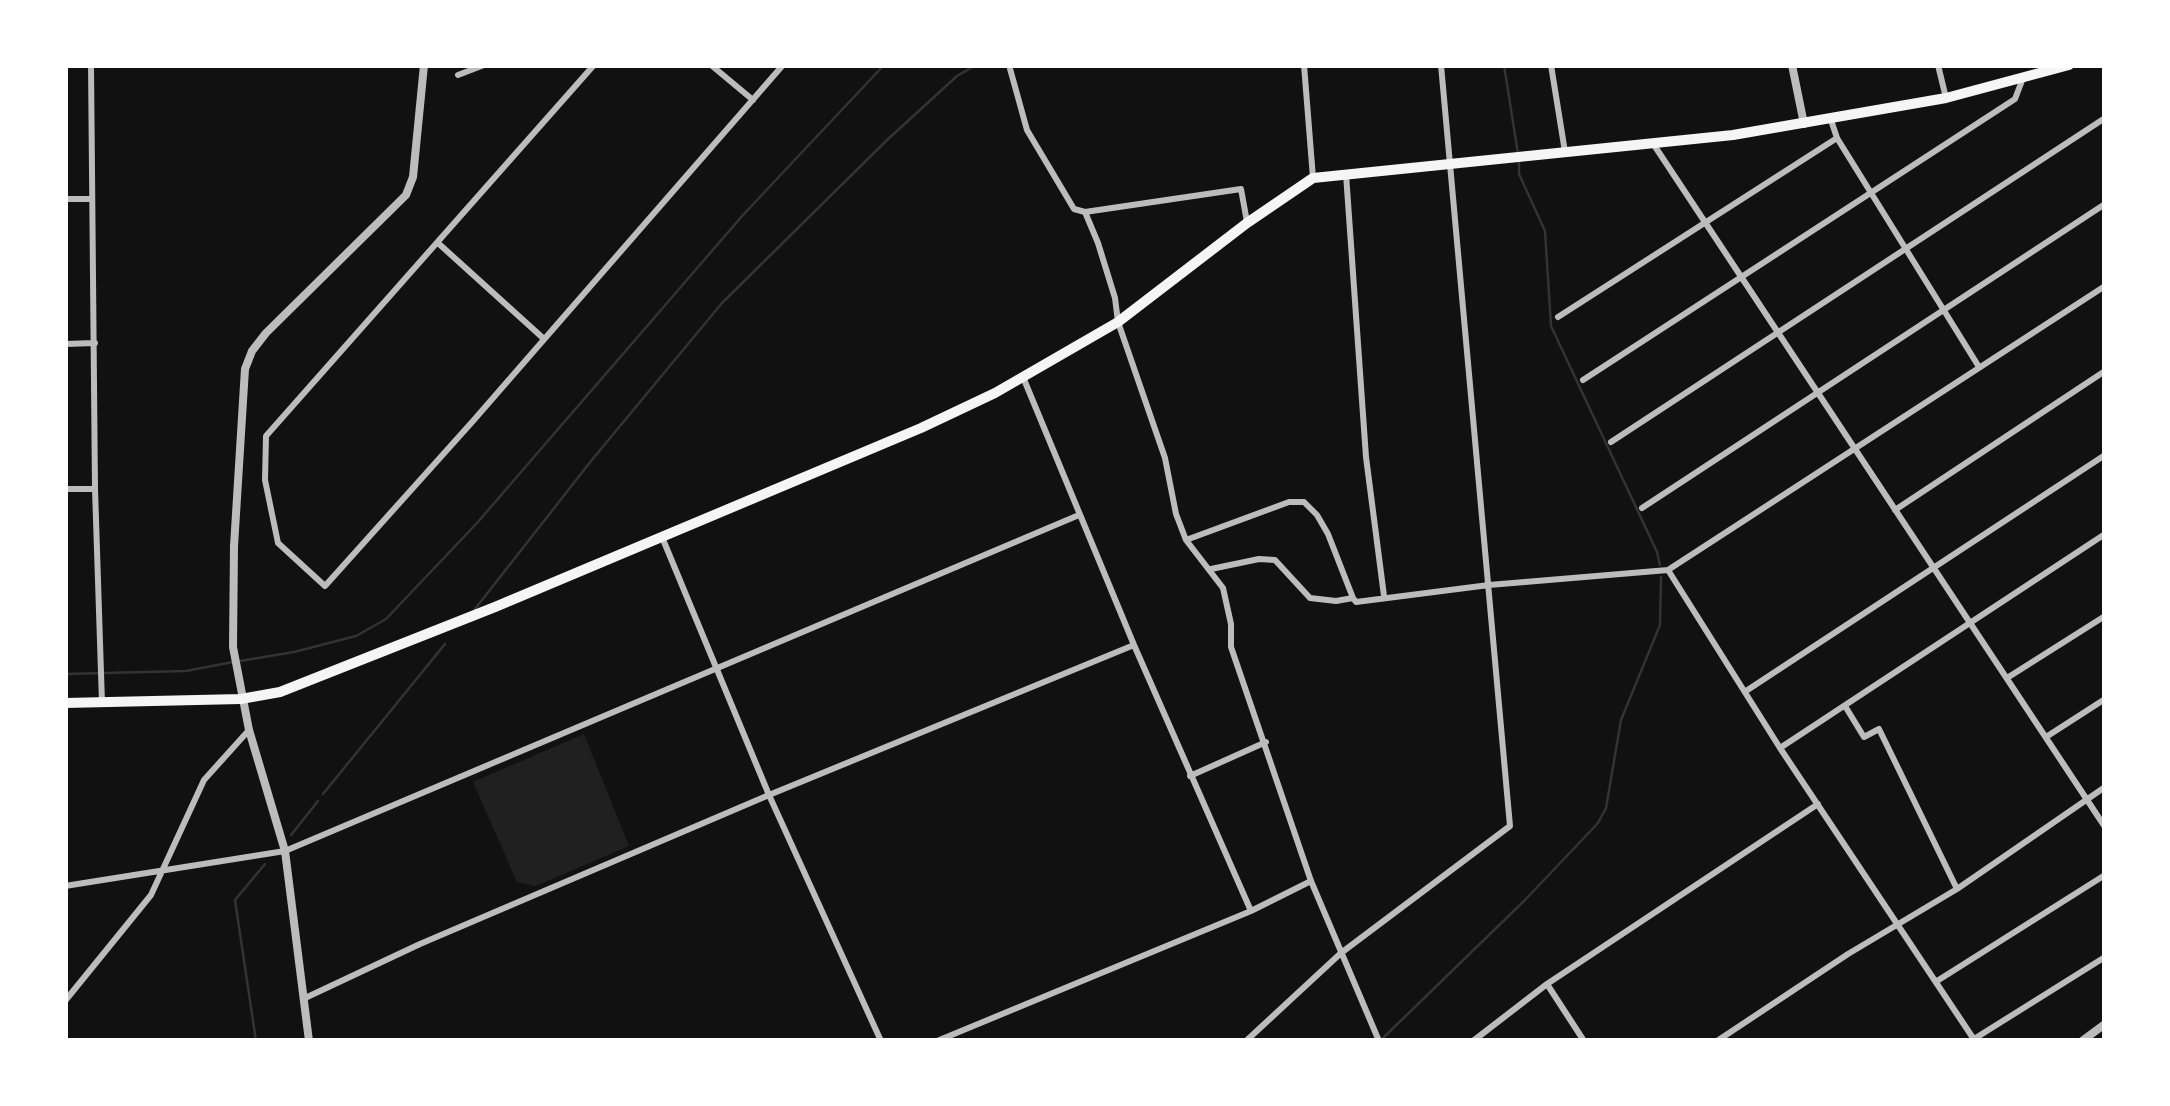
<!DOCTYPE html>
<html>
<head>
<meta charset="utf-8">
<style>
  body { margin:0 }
  #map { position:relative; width:2170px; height:1106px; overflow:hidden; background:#111; font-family:Quicksand,sans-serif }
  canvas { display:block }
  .frame { position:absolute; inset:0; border:68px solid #fff; pointer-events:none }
</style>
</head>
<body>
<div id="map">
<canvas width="2170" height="1106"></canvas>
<div class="frame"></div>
</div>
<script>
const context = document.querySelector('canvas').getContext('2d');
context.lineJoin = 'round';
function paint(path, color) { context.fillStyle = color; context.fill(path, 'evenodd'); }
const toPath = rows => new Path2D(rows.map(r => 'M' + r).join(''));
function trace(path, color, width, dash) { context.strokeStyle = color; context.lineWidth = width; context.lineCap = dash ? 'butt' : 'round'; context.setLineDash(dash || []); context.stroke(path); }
const green = toPath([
  [584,734,629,846,536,886,517,882,473,782]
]);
const stream = toPath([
  [1504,65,1518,154],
  [1519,162,1519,174,1545,231,1551,326,1657,552,1660,565],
  [475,609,591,461,722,303,886,141,957,76,976,65],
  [240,661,294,652,356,636,386,619,477,523,743,215,884,65],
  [65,674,186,671,233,662],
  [323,794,445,644],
  [291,835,318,801],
  [1382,1039,1525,900,1598,823,1606,808,1621,720,1660,625,1661,577],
  [256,1041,235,900,265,864]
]);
const minor = toPath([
  [91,65,95,489,102,703],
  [594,65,266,436,265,480,278,543,325,586,473,421,783,65],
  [711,65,753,100],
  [1009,65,1027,130,1074,209,1085,212,1098,243,1115,298,1118,322,1165,458,1176,514,1186,540,1223,588,1231,624,1231,647,1311,881,1379,1041],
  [1304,65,1313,178],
  [1551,65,1565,152],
  [1938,65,1946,98],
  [458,75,484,65],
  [1831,120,1837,138,1979,367],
  [1654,145,2105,827],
  [1346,174,1366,457,1384,596],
  [65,199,92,199],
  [1085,212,1241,189,1247,222],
  [438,243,543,338],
  [1558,317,1837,138],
  [65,344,95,343],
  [1023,377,1134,645,1251,911],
  [1583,380,2015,99,2023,78],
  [1611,442,2105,118],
  [65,489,95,489],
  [1642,508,2105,204],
  [1895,510,2105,371],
  [662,537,769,795,881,1041],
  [1186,540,1289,502,1304,502,1317,515,1328,534,1353,598],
  [1211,569,1259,559,1275,560,1310,598,1336,601,1353,598,1356,602,1489,585,1668,570,2105,286],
  [1668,570,1780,748,1975,1041],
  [2007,678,2105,616],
  [1746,691,2105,455],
  [1845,706,1864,737,1879,729,1957,889],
  [2046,737,2105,699],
  [1780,748,2105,534],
  [1190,776,1266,742],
  [65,886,285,851,1079,515],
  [1937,981,2105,875],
  [1547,984,1584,1041],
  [303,999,420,944,769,795,1134,645],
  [65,1001,151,895,204,780,249,730],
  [1974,1039,2105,957],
  [937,1041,1251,911,1311,881],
  [1246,1041,1341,953,1510,826,1441,65],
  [1473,1041,1547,984,1818,804],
  [1717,1041,1848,954,1957,889,2105,787]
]);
const tertiary = toPath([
  [1792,65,1804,124],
  [309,1041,285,851,249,730,233,647,234,546,245,369,252,351,266,333,406,195,413,177,424,65],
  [2082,1041,2105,1024]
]);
const primary = toPath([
  [65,703,241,699,280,692,495,607,921,428,995,393,1118,322,1247,223,1313,178,1733,135,1946,98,2069,65]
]);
paint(green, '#202020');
trace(stream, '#333', 2.5);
trace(minor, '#bcbcbc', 6);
trace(tertiary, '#bcbcbc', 8);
trace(primary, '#f5f5f5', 10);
</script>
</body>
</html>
